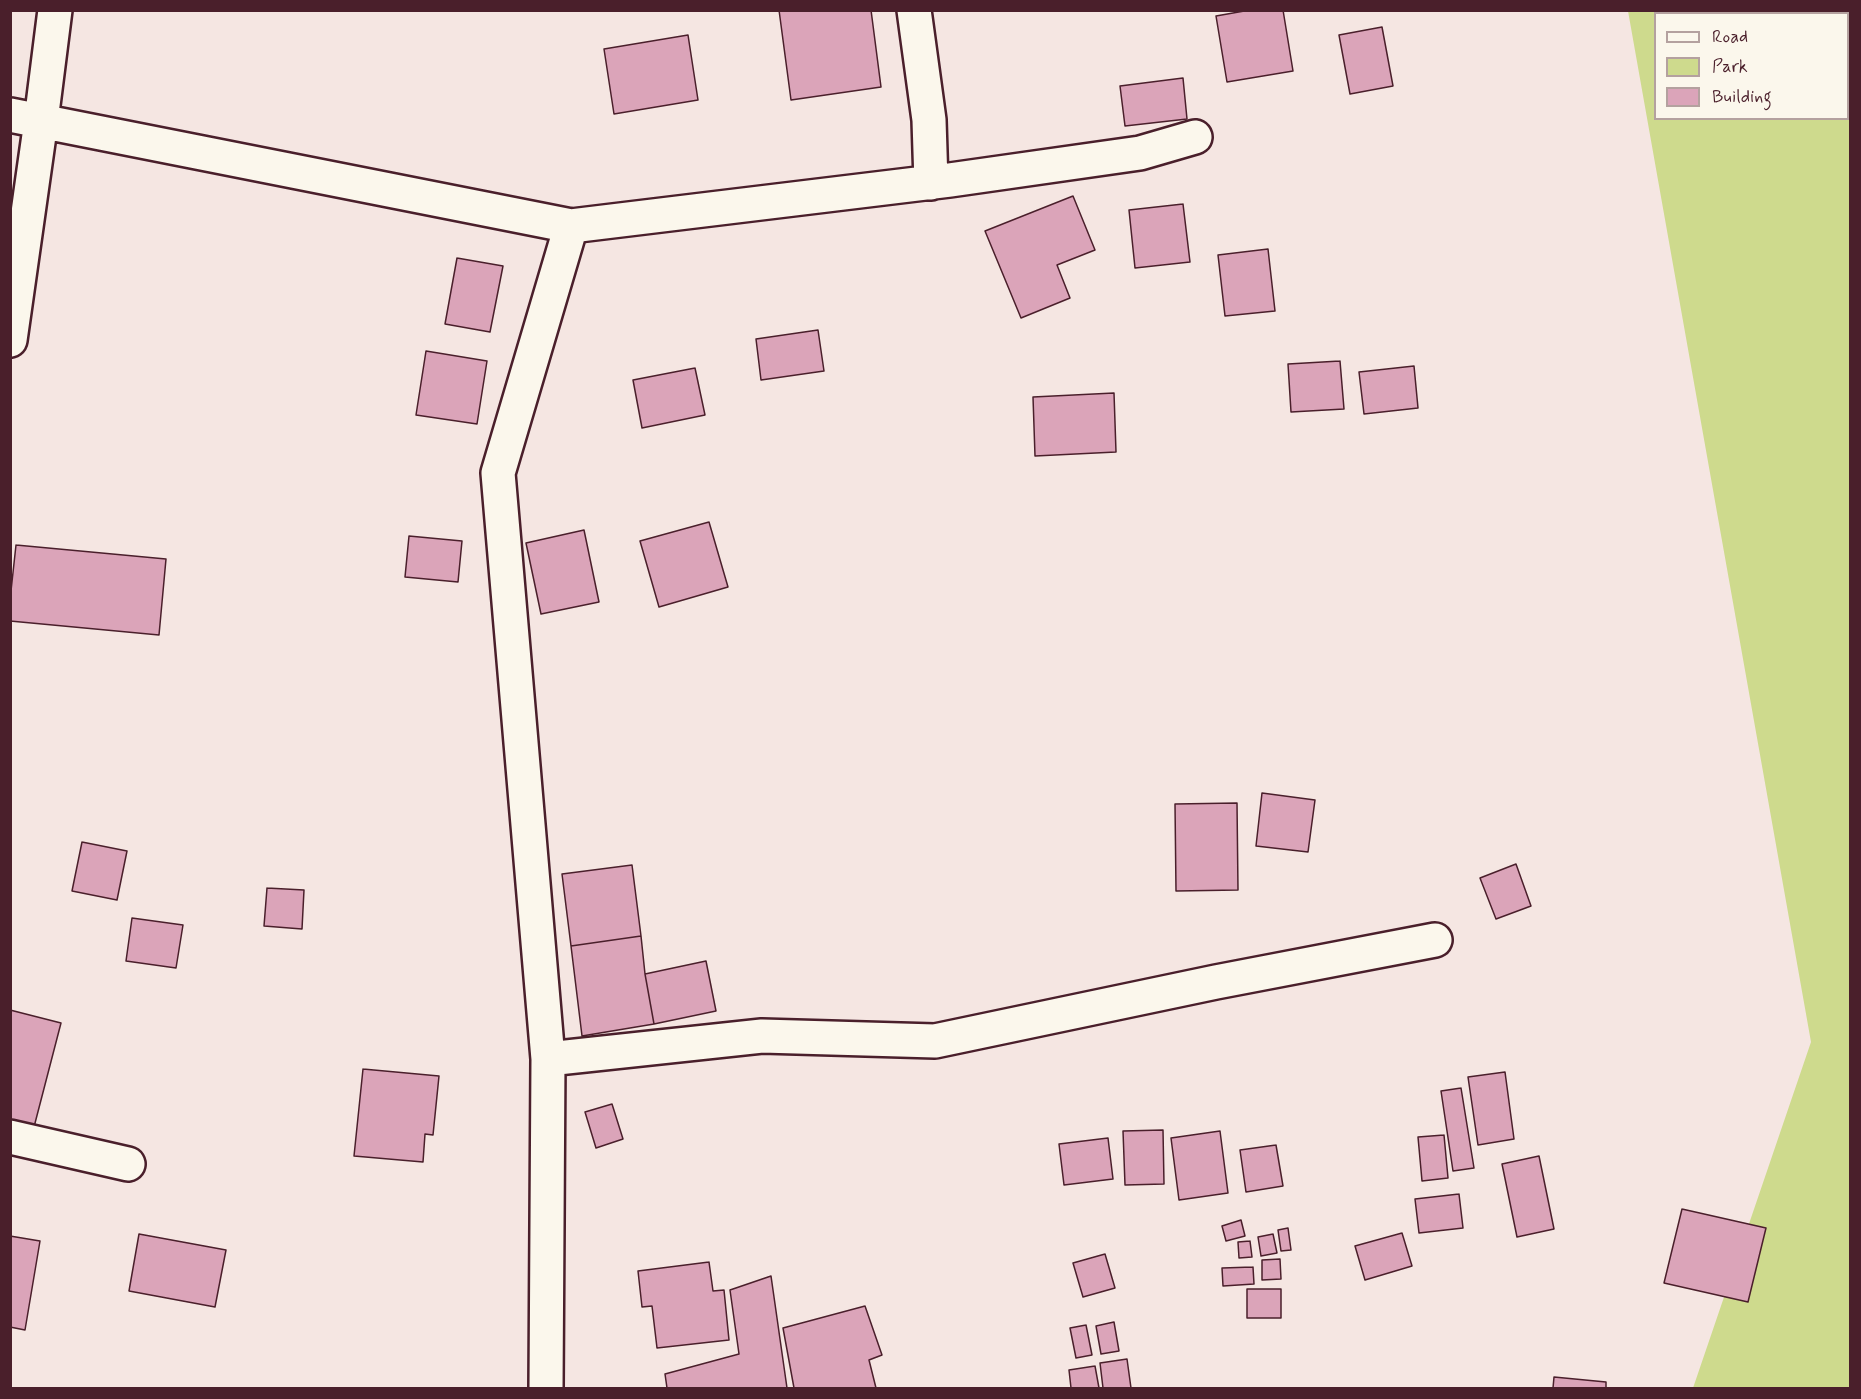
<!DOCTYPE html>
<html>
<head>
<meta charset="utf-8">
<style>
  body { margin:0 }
  #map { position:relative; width:1861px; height:1399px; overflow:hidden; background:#f5e6e2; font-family:Mynerve,sans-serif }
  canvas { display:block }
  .frame { position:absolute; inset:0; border:12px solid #4a1f2b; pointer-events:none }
  .legend { position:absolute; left:1654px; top:12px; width:195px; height:108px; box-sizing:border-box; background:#fbf7ec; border:2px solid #b4a19f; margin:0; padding:8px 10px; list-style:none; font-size:18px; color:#4a1f2b }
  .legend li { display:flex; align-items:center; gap:12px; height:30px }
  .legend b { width:30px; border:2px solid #b4a19f }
</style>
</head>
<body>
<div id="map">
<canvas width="1861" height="1399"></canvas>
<div class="frame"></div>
<ul class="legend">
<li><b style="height:8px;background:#fbf7ec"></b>Road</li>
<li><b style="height:16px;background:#ceda8d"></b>Park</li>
<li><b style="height:16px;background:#dba4b9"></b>Building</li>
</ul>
</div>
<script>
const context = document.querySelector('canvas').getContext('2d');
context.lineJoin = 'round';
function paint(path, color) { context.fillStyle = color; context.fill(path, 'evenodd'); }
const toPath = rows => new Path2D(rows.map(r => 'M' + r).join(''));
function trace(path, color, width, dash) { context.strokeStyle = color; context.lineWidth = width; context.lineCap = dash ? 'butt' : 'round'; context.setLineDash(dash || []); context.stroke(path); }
const green = toPath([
  [1628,11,1850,11,1850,1388,1693,1388,1811,1042],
  [1656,14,1848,14,1848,118,1656,118]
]);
const building = toPath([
  [779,10,871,10,881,87,791,100,779,10],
  [1250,10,1283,10,1293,71,1227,82,1216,16,1250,10],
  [1382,27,1393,86,1350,94,1339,35,1382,27],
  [688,35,698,100,614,114,604,49,688,35],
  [1183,78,1187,119,1125,126,1120,86,1183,78],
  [1073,196,1095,250,1057,265,1070,298,1021,318,985,231,1073,196],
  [1183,204,1190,262,1135,268,1129,210,1183,204],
  [1268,249,1275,311,1225,316,1218,255,1268,249],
  [457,258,503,266,490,332,445,324,457,258],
  [818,330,824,371,761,380,756,339,818,330],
  [426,351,487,361,477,424,416,415,426,351],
  [1340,361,1344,409,1291,412,1288,364,1340,361],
  [1414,366,1418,408,1364,414,1359,372,1414,366],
  [695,368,705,415,642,428,633,380,695,368],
  [1114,393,1116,452,1035,456,1033,397,1114,393],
  [709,522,728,587,659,607,640,541,709,522],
  [584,530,599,602,541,614,526,543,584,530],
  [409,536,462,541,458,582,405,577,409,536],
  [16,545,166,559,159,635,10,621,10,600,16,545],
  [1262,793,1315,800,1308,852,1256,846,1262,793],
  [1237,803,1238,890,1176,891,1175,804,1237,803],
  [82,842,127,851,117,900,72,891,82,842],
  [1516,864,1531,906,1496,919,1480,878,1516,864],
  [632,865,641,936,571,946,562,874,632,865],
  [267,888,304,890,302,929,264,926,267,888],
  [132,918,183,925,176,968,126,961,132,918],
  [641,936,645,974,654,1024,582,1036,571,946,641,936],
  [706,961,716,1011,654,1024,645,974,706,961],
  [10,1010,61,1023,34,1127,10,1121,10,1010],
  [363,1069,439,1076,433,1135,425,1134,423,1162,354,1156,363,1069],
  [1505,1072,1514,1139,1478,1145,1468,1077,1505,1072],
  [1461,1088,1474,1168,1453,1171,1441,1091,1461,1088],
  [612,1104,623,1139,596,1148,585,1112,612,1104],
  [1163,1130,1164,1184,1125,1185,1123,1131,1163,1130],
  [1220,1131,1228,1193,1179,1200,1171,1138,1220,1131],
  [1444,1135,1448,1178,1422,1181,1418,1137,1444,1135],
  [1108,1138,1113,1179,1064,1185,1059,1144,1108,1138],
  [1276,1145,1283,1186,1246,1192,1240,1150,1276,1145],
  [1539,1156,1554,1229,1517,1237,1502,1164,1539,1156],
  [1459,1194,1463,1228,1419,1233,1415,1199,1459,1194],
  [1682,1209,1766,1228,1748,1302,1664,1283,1682,1209],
  [1241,1220,1245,1236,1226,1241,1222,1226,1241,1220],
  [1288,1228,1291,1250,1281,1251,1278,1230,1288,1228],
  [1402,1233,1412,1266,1365,1280,1355,1246,1402,1233],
  [139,1234,226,1250,215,1307,129,1291,139,1234],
  [1273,1234,1277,1253,1261,1256,1258,1237,1273,1234],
  [10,1236,40,1241,25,1330,10,1327,10,1236],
  [1250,1241,1252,1257,1239,1258,1238,1242,1250,1241],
  [1105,1254,1115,1288,1083,1297,1073,1263,1105,1254],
  [1280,1259,1281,1279,1262,1280,1262,1260,1280,1259],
  [709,1262,713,1291,724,1290,729,1340,657,1348,652,1306,642,1307,638,1271,709,1262],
  [1253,1267,1254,1284,1223,1286,1222,1268,1253,1267],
  [771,1276,787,1388,667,1388,665,1374,739,1354,730,1290,771,1276],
  [1247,1289,1281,1289,1281,1318,1247,1318,1247,1289],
  [865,1306,882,1355,869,1360,876,1388,794,1388,783,1328,865,1306],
  [1114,1322,1119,1351,1101,1354,1096,1326,1114,1322],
  [1086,1325,1092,1355,1076,1358,1070,1328,1086,1325],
  [1127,1359,1131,1388,1103,1388,1100,1363,1127,1359],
  [1095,1366,1099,1388,1071,1388,1069,1370,1095,1366],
  [1554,1377,1606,1382,1606,1388,1553,1388,1554,1377]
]);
const minor = toPath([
  [914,10,929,120,931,183],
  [10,115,571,226,950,180,1140,153,1195,137],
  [10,340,41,121,55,10],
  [548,1059,762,1036,935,1041,1216,982,1435,940],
  [10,1137,128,1164],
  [546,1388,548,1059,498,473,571,226]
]);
paint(green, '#ceda8d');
paint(building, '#dba4b9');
trace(building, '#4a1f2b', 1.5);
trace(minor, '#4a1f2b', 38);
trace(minor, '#fbf7ec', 33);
</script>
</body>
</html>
